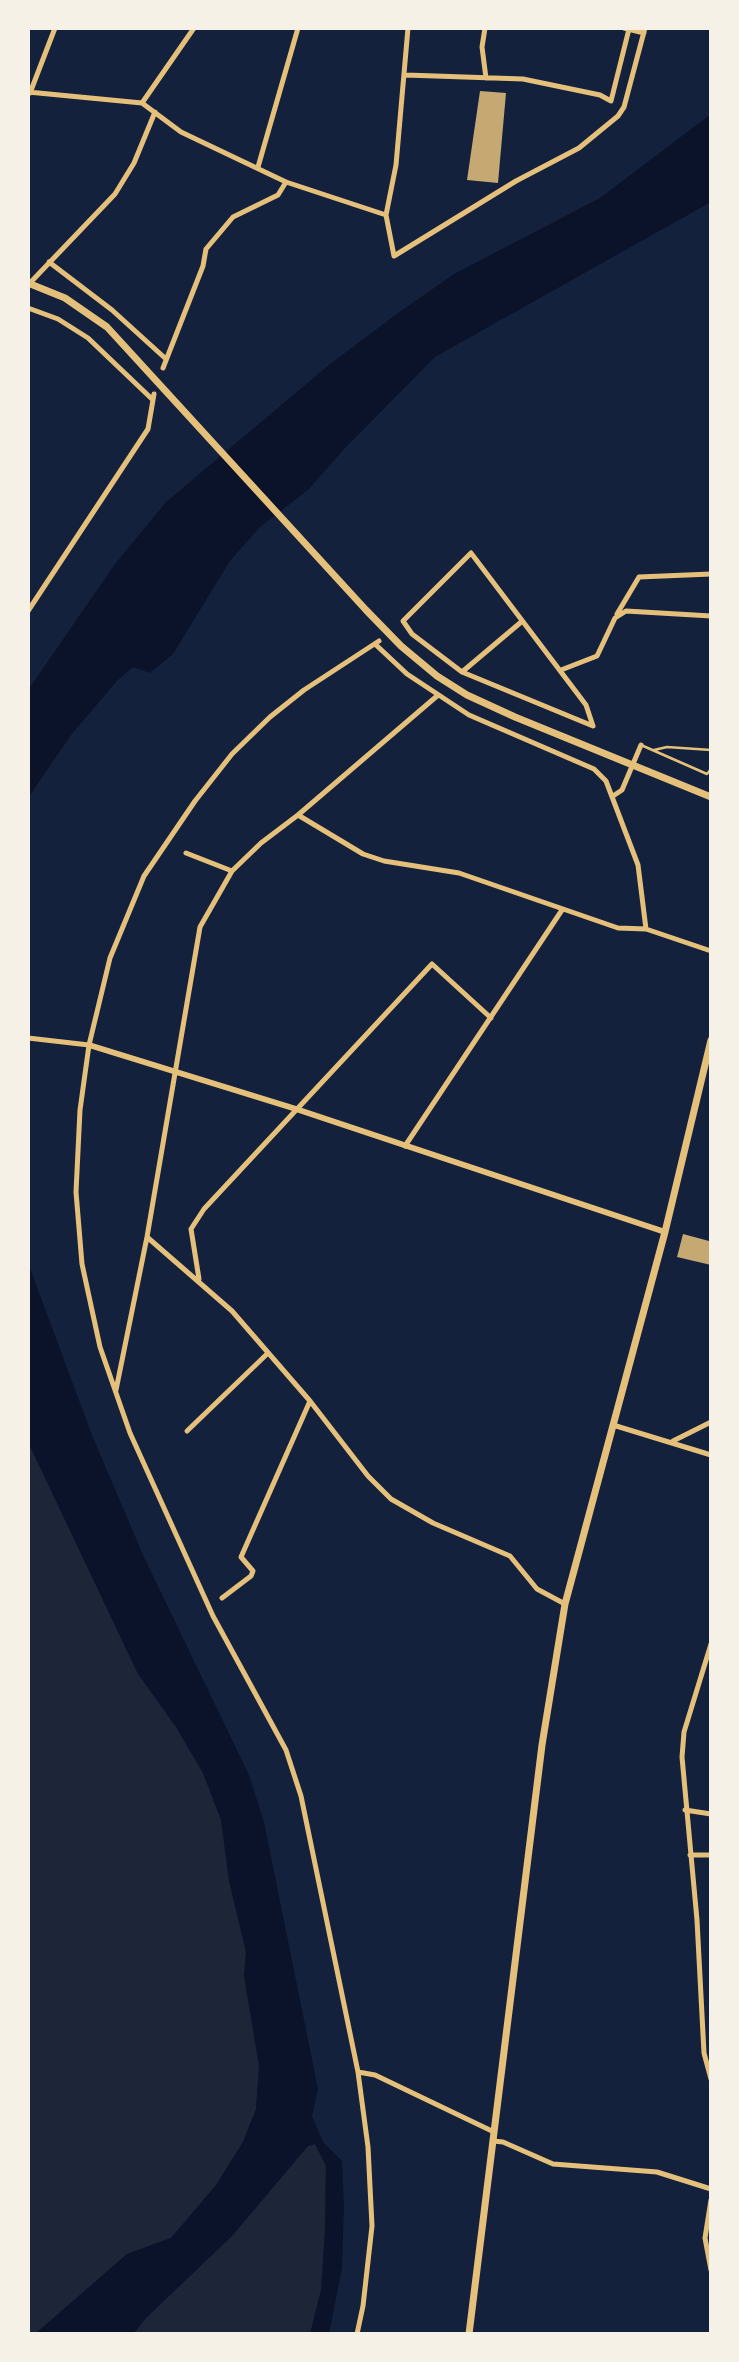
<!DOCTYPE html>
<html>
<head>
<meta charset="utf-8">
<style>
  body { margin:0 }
  #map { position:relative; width:739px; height:2362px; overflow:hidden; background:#14213d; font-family:Manrope,sans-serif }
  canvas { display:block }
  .frame { position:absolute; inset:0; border:30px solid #f6f1e7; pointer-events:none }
</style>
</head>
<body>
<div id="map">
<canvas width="739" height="2362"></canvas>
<div class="frame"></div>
</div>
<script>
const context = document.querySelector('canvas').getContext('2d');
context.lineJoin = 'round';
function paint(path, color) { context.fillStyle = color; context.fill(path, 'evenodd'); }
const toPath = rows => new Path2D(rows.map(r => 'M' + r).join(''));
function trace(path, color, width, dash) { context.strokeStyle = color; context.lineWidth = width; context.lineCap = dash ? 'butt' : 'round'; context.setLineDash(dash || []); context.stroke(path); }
const green = toPath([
  [28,1442,138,1674,176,1727,203,1773,221,1820,229,1881,246,1952,244,1976,259,2066,256,2109,243,2142,216,2185,171,2238,127,2254,35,2334,28,2334],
  [315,2144,326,2166,325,2230,321,2290,310,2334,133,2334,146,2318,232,2236,308,2146]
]);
const water = toPath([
  [711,114,711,202,435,357,345,448,308,490,260,527,230,561,173,654,150,673,133,667,117,681,71,735,28,798,28,690,115,564,166,502,330,364,398,313,454,274,600,198],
  [28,1263,92,1435,143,1555,249,1775,264,1822,318,2089,312,2116,323,2142,342,2161,344,2206,342,2268,329,2334,310,2334,321,2290,325,2230,326,2166,315,2144,308,2146,232,2236,146,2318,133,2334,35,2334,127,2254,171,2238,216,2185,243,2142,256,2109,259,2066,244,1976,246,1952,229,1881,221,1820,203,1773,176,1727,138,1674,28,1442]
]);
const building = toPath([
  [480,91,506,93,498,183,467,180],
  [683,1234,709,1241,711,1235,711,1265,677,1257]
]);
const service = toPath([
  [641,745,707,774,711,769],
  [654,750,667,747,711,750]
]);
const minor = toPath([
  [408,28,396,165,386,215,394,256,516,181,579,148,618,116,624,107,645,28],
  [485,28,482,47,486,78],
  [624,28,644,33],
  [406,75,523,79,600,95,611,101,629,29],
  [28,92,142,103,181,132,286,182,386,215],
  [30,93,55,28],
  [142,103,194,28],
  [258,167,298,28],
  [49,262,112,310,166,359],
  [28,285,115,194,134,163,155,112],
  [28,308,58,319,88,338,153,400],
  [163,368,203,266,206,249,233,217,278,195,286,182],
  [471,553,586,705,593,726,462,672,412,634,403,621,471,553],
  [28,611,148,429,154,394],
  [617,614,639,577,711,574],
  [375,644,407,674,469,715,594,769,606,781,638,865,646,929],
  [561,670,597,656,615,618,626,611,711,616],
  [462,672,520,623],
  [613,796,622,790,641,745],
  [298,815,363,854,384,861,459,873,618,928,646,929,711,951],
  [186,853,232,871],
  [28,1038,89,1045],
  [405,1146,562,910],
  [147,1237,232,1311,310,1401,368,1476,391,1499,433,1523,510,1556,537,1589,565,1604],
  [199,1279,191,1229,204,1209,432,964,491,1018],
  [116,1390,147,1237,200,927,232,871,261,843,298,815,437,696],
  [613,1425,711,1455],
  [187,1431,267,1354],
  [673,1441,711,1422],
  [222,1598,251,1576,253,1571,241,1557,310,1401],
  [711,1644,684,1732,682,1757,697,1920,704,2053,711,2079],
  [685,1810,711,1814],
  [690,1855,711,1855],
  [358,2072,375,2075,494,2132],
  [493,2141,503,2142,553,2164,657,2172,711,2189],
  [711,2200,705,2238,711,2270],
  [357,2334,363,2306,372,2226,368,2147,358,2072,301,1796,286,1750,213,1616,130,1433,100,1347,82,1264,76,1192,80,1110,89,1045,110,958,144,876,195,801,232,754,270,717,304,690,379,641]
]);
const tertiary = toPath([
  [89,1045,296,1109,665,1232]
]);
const secondary = toPath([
  [28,283,65,298,107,327,366,610,401,646,437,676,467,695,515,717,711,797],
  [469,2334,542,1745,565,1604,665,1232,711,1040]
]);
paint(green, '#1d2539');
paint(water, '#0b132b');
paint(building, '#c6a872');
trace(service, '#e5c07b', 2.5);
trace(minor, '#e5c07b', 5);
trace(tertiary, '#e5c07b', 6);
trace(secondary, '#e5c07b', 7);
</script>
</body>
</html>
